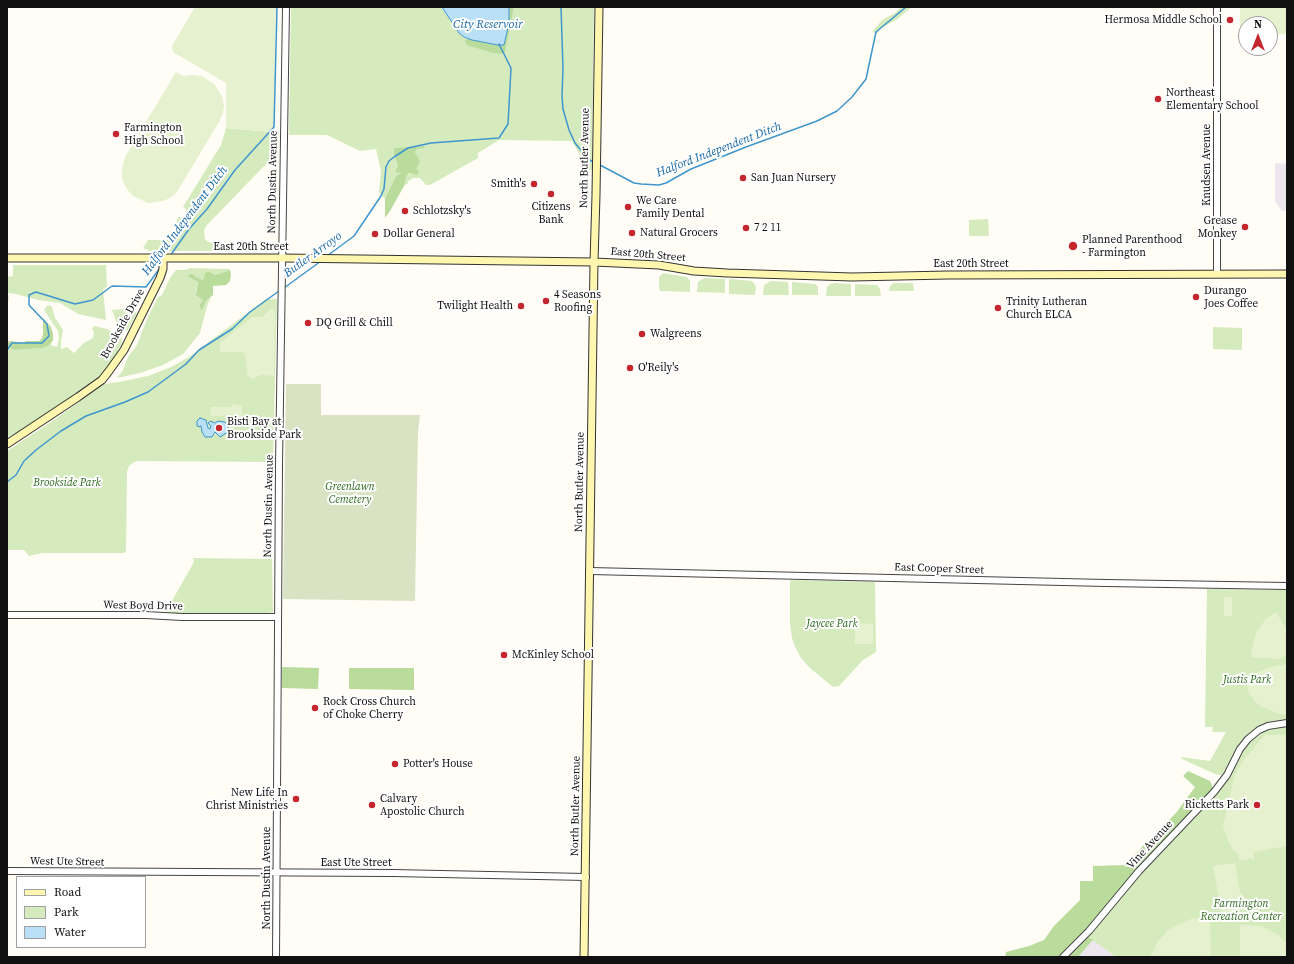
<!DOCTYPE html>
<html>
<head>
<meta charset="utf-8">
<style>
  body { margin:0 }
  #map { position:relative; width:1294px; height:964px; overflow:hidden; background:#fffdf5; font-family:"Source Serif 4",serif }
  canvas { display:block }
  .frame { position:absolute; inset:0; border:8px solid #111; pointer-events:none }
  .legend { position:absolute; left:16px; top:876px; width:130px; height:72px; box-sizing:border-box; background:#fff; border:1px solid #a0a0a0; margin:0; padding:5px 7px; list-style:none; font-size:12px; color:#111 }
  .legend li { display:flex; align-items:center; gap:8px; height:20px }
  .legend b { width:20px; border:1px solid #a0a0a0 }
  .north { position:absolute; left:1238px; top:16px; width:40px; height:40px; box-sizing:border-box; background:#fff; border:1px solid #a0a0a0; border-radius:50%; rotate:0deg; font-size:11px; font-weight:700; line-height:16px; text-align:center; color:#111 }
  .north::after { content:''; display:block; margin:auto; width:14px; height:18px; background:#c4262e; clip-path:polygon(50% 0,100% 100%,50% 72%,0 100%) }
</style>
</head>
<body>
<div id="map">
<canvas width="1294" height="964"></canvas>
<div class="frame"></div>
<ul class="legend">
<li><b style="height:5px;background:#fff6b0"></b>Road</li>
<li><b style="height:11px;background:#d5ebbd"></b>Park</li>
<li><b style="height:11px;background:#b9e0f7"></b>Water</li>
</ul>
<div class="north">N</div>
</div>
<script>
const context = document.querySelector('canvas').getContext('2d');
context.lineJoin = 'round';
function paint(path, color) { context.fillStyle = color; context.fill(path, 'evenodd'); }
const toPath = rows => new Path2D(rows.map(r => 'M' + r).join(''));
function trace(path, color, width, dash) { context.strokeStyle = color; context.lineWidth = width; context.lineCap = dash ? 'butt' : 'round'; context.setLineDash(dash || []); context.stroke(path); }
function label(font, color, halo, rows, align = 'center') {
  context.font = font + ' "Source Serif 4",serif'; context.lineWidth = 4; context.setLineDash([]); context.textBaseline = 'middle'; context.strokeStyle = halo; context.fillStyle = color; for (const [text, x, y, turn = 0] of rows) {
    context.save(); context.translate(x, y); context.rotate((+turn || 0) * Math.PI / 180); context.textAlign = isNaN(turn) ? turn : align; if (halo) context.strokeText(text, 0, 0); context.fillText(text, 0, 0); context.restore();
  }
}
const industrial = toPath([
  [1275,163,1287,164,1287,211,1282,211,1275,202],
  [1093,940,1116,957,1078,957]
]);
const green = toPath([
  [291,7,442,7,459,33,467,38,465,39,505,54,514,7,594,7,592,170,588,170,572,141,499,140,478,153,478,158,430,185,426,185,420,178,414,178,408,181,408,183,404,186,407,175,411,173,419,164,415,152,417,149,425,147,394,154,398,166,398,172,401,173,396,176,385,199,379,192,381,171,376,149,360,151,327,135,289,135],
  [901,7,912,7,896,20,879,29,877,34,872,32,882,20,895,13],
  [226,128,272,132,279,131,278,162,268,162,206,226,204,231,205,239,208,242,220,245,223,247,223,251,148,251,148,249,144,249,143,248,148,240,170,240,173,237,178,217,183,218,187,210,183,207,221,145],
  [988,219,989,236,969,236,969,220],
  [13,265,106,265,107,287,104,288,103,290,106,320,78,314,60,303,38,300,16,294,8,293,9,300,7,301,7,277,13,276],
  [190,268,229,269,230,270,215,275,210,272,207,272,203,280,196,277,193,274,193,279,198,282,196,290,198,296,203,300,200,304,200,308,202,311,206,301,211,298,208,303,200,333,183,354,163,365,140,373,117,378,123,370,128,357,137,345,147,319,158,297,162,295,170,278,176,270,185,270],
  [663,273,687,277,690,281,690,292,660,291,659,288,659,277],
  [704,278,725,279,725,293,697,292,698,282],
  [729,279,752,281,756,286,755,295,729,294],
  [771,281,788,282,789,295,763,295,764,285],
  [792,282,815,284,818,287,818,295,792,295],
  [834,283,851,284,851,296,826,296,827,287,830,284],
  [894,283,913,283,914,291,889,291,890,286],
  [855,284,877,285,880,289,881,296,855,296],
  [266,299,277,299,273,457,272,460,267,462,138,461,134,462,129,466,127,472,126,551,124,553,42,553,29,556,25,551,23,550,7,550,7,451,54,420,104,384,119,382,148,376,171,367,189,357],
  [49,305,52,307,55,318,63,330,61,341,61,349,67,347,74,353,84,343,93,338,94,333,92,328,95,326,107,329,120,336,122,338,121,345,107,369,96,380,27,428,7,437,7,346,14,350,43,348,50,345,57,347,59,339,58,331,44,310,46,307],
  [124,309,130,310,137,313,127,331,118,326,112,310],
  [1213,327,1242,328,1242,350,1213,349],
  [193,558,272,559,273,612,269,613,165,613,194,562],
  [792,580,875,582,876,652,863,660,839,686,833,687,810,668,801,658,795,647,792,638,790,623,790,581],
  [1207,589,1287,590,1287,720,1268,722,1256,728,1249,734,1238,745,1225,772,1221,775,1215,774,1182,759,1181,757,1210,761,1226,732,1212,732,1213,727,1205,727],
  [1287,726,1287,957,1116,957,1087,936,1133,881,1217,793,1230,776,1242,752,1249,743,1265,731,1272,728]
]);
const forest = toPath([
  [509,7,514,7,505,54,493,53,467,45,465,41,467,38,498,45,504,45,509,23],
  [425,146,424,148,417,149,415,152,420,162,416,169,419,171,418,174,417,175,409,173,407,175,404,186,390,211,385,218,385,199,396,176,401,173,395,172,398,166,394,154,394,148],
  [230,270,231,274,230,281,226,285,213,286,213,295,206,301,202,311,200,308,200,304,203,300,196,295,198,282,189,277,188,275,193,274,196,277,203,280,206,272,210,272,215,275],
  [43,318,51,327,53,334,53,340,50,345,43,348,14,350,7,346,7,342,11,341,23,343,26,341,39,341,42,338,43,334],
  [282,667,319,668,318,689,282,688],
  [349,668,414,668,414,690,349,689],
  [1188,771,1210,781,1212,785,1212,791,1154,850,1080,936,1058,957,1005,957,1006,952,1029,946,1044,940,1054,926,1080,900,1080,881,1093,881,1093,866,1124,865,1176,813,1195,787,1183,776],
  [1087,936,1093,940,1078,957,1067,957]
]);
const cemetery = toPath([
  [286,384,321,384,321,415,420,415,418,432,415,601,283,599]
]);
const pitch = toPath([
  [195,7,276,7,274,131,272,132,226,128,226,83,173,52,172,46],
  [1240,7,1287,7,1287,34,1270,34,1270,24,1246,24,1246,34,1240,34],
  [176,72,183,76,192,75,202,76,214,84,222,96,224,105,223,113,219,122,177,192,173,196,164,201,148,203,133,196,126,188,122,178,122,168,125,157],
  [272,308,275,311,274,374,274,376,261,375,252,379,246,374,247,370,245,355,242,352,220,352,220,343,252,317,262,317],
  [233,404,242,406,242,417,235,417,234,414,223,415,223,416,210,416,211,407,231,407],
  [1224,597,1232,597,1232,616,1224,616],
  [1276,612,1287,630,1287,655,1279,659,1251,657,1253,643,1257,631,1266,619],
  [855,623,873,624,873,644,855,644],
  [1287,664,1287,715,1279,714,1260,706,1254,701,1249,693,1245,677,1271,667],
  [1265,735,1287,735,1287,846,1253,852,1254,860,1250,858,1247,860,1242,861,1239,859,1238,854,1233,850,1228,841,1223,826,1235,775,1243,761],
  [1235,863,1240,892,1245,897,1247,909,1222,914,1213,866],
  [1202,918,1210,918,1211,957,1150,957,1158,941,1168,930,1178,925,1191,919],
  [1240,925,1261,926,1279,935,1287,944,1287,957,1240,957]
]);
const water = toPath([
  [442,7,509,7,509,23,504,45,498,45,472,40,464,37,459,33,442,7],
  [200,418,206,420,208,428,210,429,211,426,208,423,210,421,215,423,218,421,225,422,228,427,228,432,220,437,215,432,212,437,205,437,202,432,201,426,200,426,200,427,197,426,197,421,200,418]
]);
const stream = toPath([
  [561,7,563,68,562,96,563,109,569,130,575,143,588,159,595,163],
  [600,165,634,183,641,184,659,185,666,183,691,169,746,147,817,121,837,111,852,97,866,79,876,32,906,7],
  [170,256,189,229,207,209,235,170,274,127,277,7],
  [327,256,354,236,381,196,384,189,386,167,389,161,394,157,408,148,431,143,499,138,508,124,511,68,499,44],
  [284,288,321,261],
  [7,350,12,343,42,343,49,336,47,324,29,305,29,295,36,292,75,304,93,300,112,286,146,287,160,268],
  [7,482,16,475,24,461,36,450,61,431,86,416,125,402,148,392,186,364,199,350,232,329,250,312,279,291]
]);
const tertiary = toPath([
  [1217,7,1217,274],
  [590,571,1106,583,1287,586],
  [7,615,146,615,182,617,278,617],
  [7,871,393,873,586,877],
  [276,957,279,465,286,7],
  [1063,957,1089,931,1139,871,1214,792,1227,775,1240,749,1248,739,1259,730,1268,726,1287,723]
]);
const secondary = toPath([
  [7,258,282,258,594,262,659,265,694,271,727,273,852,277,948,275,1287,274],
  [7,444,78,397,102,380,109,371,124,350,160,278,163,269,163,258],
  [584,957,594,262,596,195,599,7]
]);
const markers = [
  [1230,20,4,"#c4262e"],
  [1158,99,4,"#c4262e"],
  [116,134,4,"#c4262e"],
  [743,178,4,"#c4262e"],
  [534,184,4,"#c4262e"],
  [551,194,4,"#c4262e"],
  [628,207,4,"#c4262e"],
  [405,211,4,"#c4262e"],
  [1245,227,4,"#c4262e"],
  [746,228,4,"#c4262e"],
  [632,233,4,"#c4262e"],
  [375,234,4,"#c4262e"],
  [1073,246,5,"#c4262e"],
  [1196,297,4,"#c4262e"],
  [546,301,4,"#c4262e"],
  [521,306,4,"#c4262e"],
  [998,308,4,"#c4262e"],
  [308,323,4,"#c4262e"],
  [642,334,4,"#c4262e"],
  [630,368,4,"#c4262e"],
  [219,428,4,"#c4262e"],
  [504,655,4,"#c4262e"],
  [315,708,4,"#c4262e"],
  [395,764,4,"#c4262e"],
  [296,799,4,"#c4262e"],
  [372,805,4,"#c4262e"],
  [1257,805,4,"#c4262e"]
];
const poiNames = [
  ["Hermosa Middle School",1222,20,"right"],
  ["Northeast",1166,93],
  ["Elementary School",1166,106],
  ["Farmington",124,128],
  ["High School",124,141],
  ["San Juan Nursery",751,178],
  ["Smith's",526,184,"right"],
  ["We Care",636,201],
  ["Family Dental",636,214],
  ["Citizens",551,207,"center"],
  ["Bank",551,220,"center"],
  ["Schlotzsky's",413,211],
  ["Grease",1237,221,"right"],
  ["Monkey",1237,234,"right"],
  ["7 2 11",754,228],
  ["Natural Grocers",640,233],
  ["Dollar General",383,234],
  ["Planned Parenthood",1082,240],
  ["- Farmington",1082,253],
  ["Durango",1204,291],
  ["Joes Coffee",1204,304],
  ["4 Seasons",554,295],
  ["Roofing",554,308],
  ["Trinity Lutheran",1006,302],
  ["Church ELCA",1006,315],
  ["Twilight Health",513,306,"right"],
  ["DQ Grill & Chill",316,323],
  ["Walgreens",650,334],
  ["O'Reily's",638,368],
  ["Bisti Bay at",227,422],
  ["Brookside Park",227,435],
  ["McKinley School",512,655],
  ["Rock Cross Church",323,702],
  ["of Choke Cherry",323,715],
  ["Potter's House",403,764],
  ["New Life In",288,793,"right"],
  ["Christ Ministries",288,806,"right"],
  ["Calvary",380,799],
  ["Apostolic Church",380,812],
  ["Ricketts Park",1249,805,"right"]
];
const streetNames = [
  ["North Butler Avenue",585,158,-89],
  ["Knudsen Avenue",1207,165,-90],
  ["North Dustin Avenue",273,182,-89],
  ["East 20th Street",251,247],
  ["East 20th Street",648,255,5],
  ["East 20th Street",971,264],
  ["Brookside Drive",123,324,-61],
  ["North Butler Avenue",580,482,-89],
  ["North Dustin Avenue",269,506,-89],
  ["East Cooper Street",939,569,2],
  ["West Boyd Drive",143,606,1],
  ["North Butler Avenue",576,806,-89],
  ["Vine Avenue",1150,845,-47],
  ["West Ute Street",67,862,1],
  ["East Ute Street",356,863],
  ["North Dustin Avenue",267,878,-90]
];
const parkNames = [
  ["Brookside Park",67,483],
  ["Greenlawn",350,487],
  ["Cemetery",350,500],
  ["Jaycee Park",832,624],
  ["Justis Park",1247,680],
  ["Farmington",1241,904],
  ["Recreation Center",1241,917]
];
const waterNames = [
  ["City Reservoir",488,25],
  ["Halford Independent Ditch",719,150,-21],
  ["Halford Independent Ditch",185,221,-53],
  ["Butler Arroyo",313,255,-36]
];
paint(industrial, '#eee6ef');
paint(green, '#d5ebbd');
paint(forest, '#b9dc9c');
paint(cemetery, '#d9e3c4');
paint(pitch, '#e6f2cf');
paint(water, '#b9e0f7');
trace(water, '#3f96cf', 1);
trace(stream, '#3f96cf', 1.5);
trace(tertiary, '#444', 8);
trace(secondary, '#333', 9);
trace(tertiary, '#fff', 6);
trace(secondary, '#fff6b0', 7);
for (const [x, y, r, color] of markers) { const dot = new Path2D(); dot.arc(x, y, r, 0, 2 * Math.PI); context.fillStyle = color; context.fill(dot); trace(dot, '#fff', 1.5); }
label('11px', '#111', '#fff', poiNames, 'left');
label('11px', '#111', '#fff', streetNames);
label('italic 11px', '#2f6b1f', '#fff', parkNames);
label('italic 12px', '#1768a6', '#fff', waterNames);
</script>
</body>
</html>
